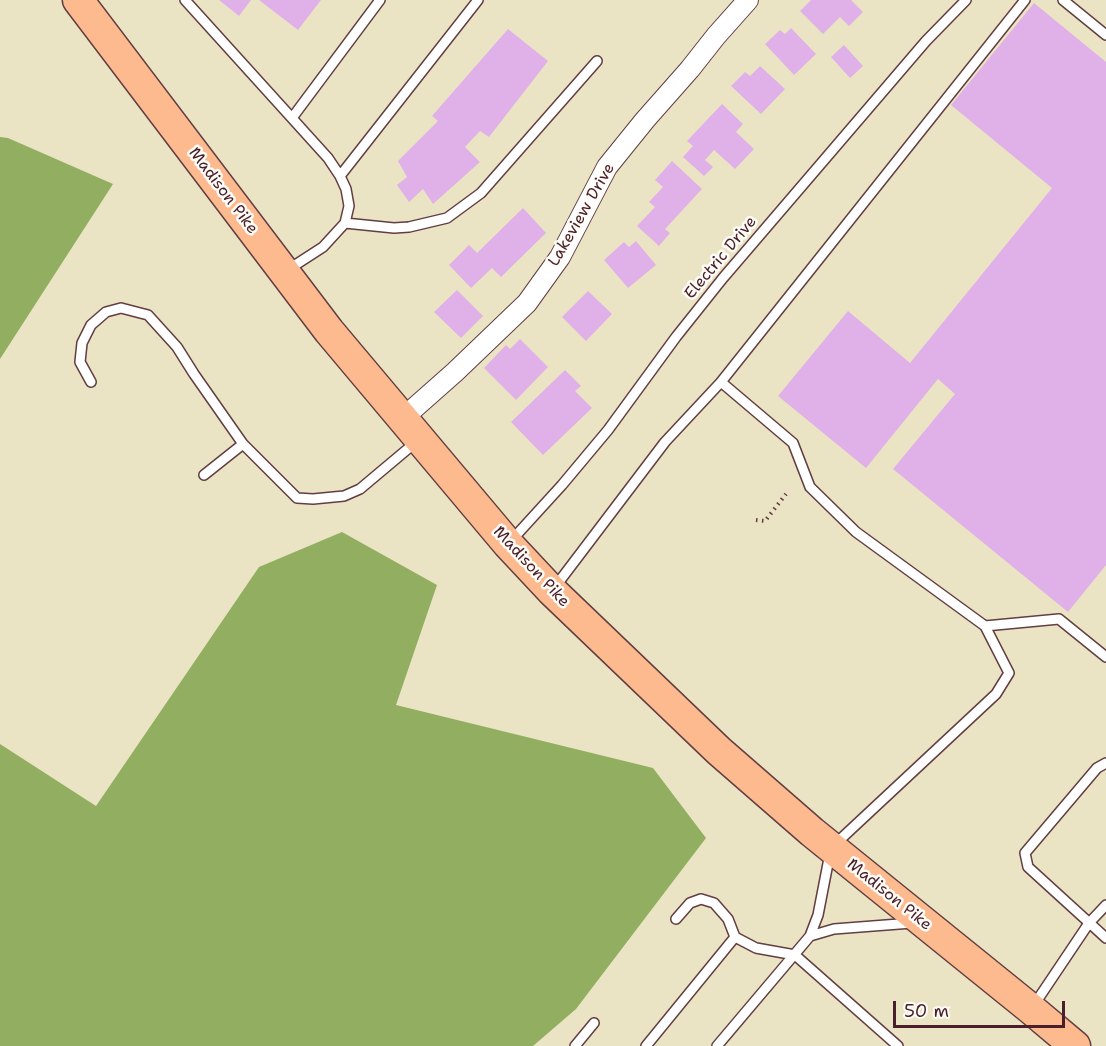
<!DOCTYPE html>
<html>
<head>
<meta charset="utf-8">
<style>
  body { margin:0 }
  #map { position:relative; width:1106px; height:1046px; overflow:hidden; background:#ebe4c4; font-family:"Shantell Sans",sans-serif }
  canvas { display:block }
  .scale { position:absolute; left:893px; top:1001px; width:172px; height:27px; box-sizing:border-box; border:3px solid #4a1f2b; border-top:0; padding-left:8px; font-size:18px; line-height:21px; white-space:nowrap; color:#4a1f2b; -webkit-text-stroke:4px #fdfcf7; paint-order:stroke }
</style>
</head>
<body>
<div id="map">
<canvas width="1106" height="1046"></canvas>
<div class="scale">50 m</div>
</div>
<script>
const context = document.querySelector('canvas').getContext('2d');
context.lineJoin = 'round';
function paint(path, color) { context.fillStyle = color; context.fill(path, 'evenodd'); }
const toPath = rows => new Path2D(rows.map(r => 'M' + r).join(''));
function trace(path, color, width, dash) { context.strokeStyle = color; context.lineWidth = width; context.lineCap = dash ? 'butt' : 'round'; context.setLineDash(dash || []); context.stroke(path); }
function label(font, color, halo, rows, align = 'center') {
  context.font = font + ' "Shantell Sans",sans-serif'; context.lineWidth = 5; context.setLineDash([]); context.textBaseline = 'middle'; context.strokeStyle = halo; context.fillStyle = color; for (const [text, x, y, turn = 0] of rows) {
    context.save(); context.translate(x, y); context.rotate((+turn || 0) * Math.PI / 180); context.textAlign = isNaN(turn) ? turn : align; if (halo) context.strokeText(text, 0, 0); context.fillText(text, 0, 0); context.restore();
  }
}
const forest = toPath([
  [0,137,8,138,113,184,0,359],
  [342,532,437,585,396,705,653,768,706,838,576,1009,533,1046,0,1046,0,744,96,806,259,567]
]);
const building = toPath([
  [219,0,251,0,239,16],
  [259,0,321,0,298,30],
  [811,0,851,0,863,12,849,26,840,17,823,34,800,11],
  [1034,3,1106,62,1106,565,1068,612,893,469,955,394,938,379,866,468,778,396,848,311,910,363,1052,188,951,105],
  [791,28,816,54,794,75,765,44,780,30,785,34],
  [508,29,548,61,489,137,480,131,465,147,480,162,433,204,423,189,409,202,397,185,407,177,398,161,438,121,432,116],
  [844,45,863,66,850,78,831,57],
  [760,66,785,89,761,114,731,86,745,72,750,76],
  [722,104,743,124,736,132,754,149,735,169,714,150,705,160,713,167,704,176,683,157,693,146,687,141],
  [672,161,702,189,665,229,670,233,659,246,637,226,655,207,649,202,663,187,655,180],
  [523,208,546,233,501,277,492,268,471,288,449,265,469,245,477,253],
  [636,241,656,265,628,288,604,260,624,242,629,247],
  [457,290,483,316,461,338,434,312],
  [588,291,612,314,586,341,562,317],
  [520,339,548,367,516,400,484,368,506,345,510,349],
  [565,370,581,386,575,391,592,408,543,455,511,422]
]);
const path = toPath([
  [756,520,765,521,786,494]
]);
const service = toPath([
  [185,0,328,158,340,176,346,189,349,206,345,223,323,247,289,269],
  [1063,0,1106,35],
  [292,118,380,0],
  [340,176,478,0],
  [345,223,394,228,409,227,447,218,481,193,597,61],
  [91,382,80,362,82,343,91,325,106,312,121,308,148,315,177,347,194,374,243,444,297,498,313,499,344,496,360,489,416,442],
  [721,382,793,443,810,487,856,532,985,626,1059,619,1106,657],
  [204,475,243,444],
  [510,542,562,485,608,430,676,337,723,278,926,41,966,0],
  [555,587,665,442,721,382,1025,0],
  [1106,763,1097,768,1025,853,1028,867,1106,938],
  [676,919,690,903,701,899,714,903,728,919,735,937,756,948,795,955,898,1046],
  [810,936,834,929,912,923],
  [1034,1005,1089,923,1106,905],
  [575,1046,594,1023],
  [646,1046,735,937],
  [717,1046,810,936,818,915,831,848,996,694,1009,673,985,626]
]);
const minor = toPath([
  [403,418,455,372,527,303,560,257,607,167,645,120,690,69,716,36,748,0]
]);
const primary = toPath([
  [78,0,329,331,508,544,552,591,719,751,812,832,1031,1009,1075,1046]
]);
const streetNames = [
  ["Madison Pike",223,191,53],
  ["Lakeview Drive",582,215,-60],
  ["Electric Drive",721,258,-50],
  ["Madison Pike",531,567,47],
  ["Madison Pike",889,895,39]
];
paint(forest, '#92af61');
paint(building, '#e0b0e8');
trace(service, '#623d42', 12);
trace(minor, '#623d42', 22);
trace(primary, '#623d42', 33);
trace(path, '#623d42', 4, [1.5, 4.5]);
trace(service, '#fff', 9);
trace(minor, '#fff', 20);
trace(primary, '#fcba8e', 30);
label('16px', '#4a1f2b', '#fdfcf7', streetNames);
</script>
</body>
</html>
